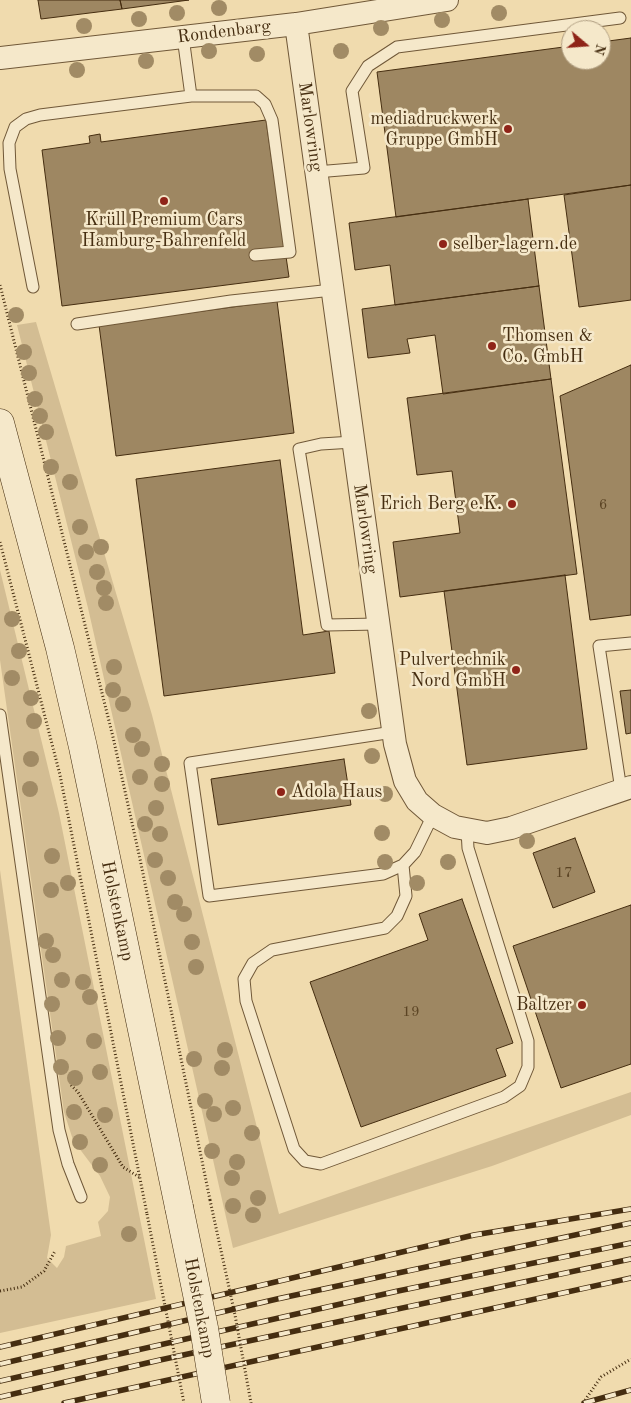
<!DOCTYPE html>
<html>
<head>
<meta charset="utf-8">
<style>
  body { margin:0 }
  #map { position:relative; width:631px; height:1403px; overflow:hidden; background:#f0dbae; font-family:"Old Standard TT",serif }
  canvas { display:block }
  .north { position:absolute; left:561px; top:20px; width:50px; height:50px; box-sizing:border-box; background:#f5e8ca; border:1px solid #af9d80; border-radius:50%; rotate:108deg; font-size:14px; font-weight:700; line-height:20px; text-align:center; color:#452d10 }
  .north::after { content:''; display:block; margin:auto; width:18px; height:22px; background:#8f2418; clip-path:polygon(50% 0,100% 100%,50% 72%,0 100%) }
</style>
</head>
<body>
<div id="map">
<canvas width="631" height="1403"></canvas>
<div class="north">N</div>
</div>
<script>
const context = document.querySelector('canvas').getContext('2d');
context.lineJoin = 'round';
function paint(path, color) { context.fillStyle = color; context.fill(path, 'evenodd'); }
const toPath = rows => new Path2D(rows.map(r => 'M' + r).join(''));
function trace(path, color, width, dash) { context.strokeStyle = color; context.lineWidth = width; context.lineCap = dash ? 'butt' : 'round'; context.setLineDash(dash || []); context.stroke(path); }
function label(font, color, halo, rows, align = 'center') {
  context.font = font + ' "Old Standard TT",serif'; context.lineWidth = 5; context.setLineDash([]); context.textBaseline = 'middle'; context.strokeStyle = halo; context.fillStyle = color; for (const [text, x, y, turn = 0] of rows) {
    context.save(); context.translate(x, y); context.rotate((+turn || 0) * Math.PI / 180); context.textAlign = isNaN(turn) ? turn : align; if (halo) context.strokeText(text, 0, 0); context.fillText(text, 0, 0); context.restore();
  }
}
const green = toPath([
  [36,322,152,715,279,1214,631,1092,631,1115,492,1166,233,1248,88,608,17,325],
  [0,570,59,813,156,1299,0,1333,0,870,51,1235,47,1258,57,1268,64,1257,66,1246,101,1236,98,1222,108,1211,110,1197,100,1176,73,1140,64,1112,0,660]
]);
const building = toPath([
  [38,0,120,0,122,9,41,19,38,0],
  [120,0,189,0,122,9,120,0],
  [631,38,631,185,396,217,377,72,571,46,571,60,601,60,601,42,631,38],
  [266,120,289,277,62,306,42,150,90,143,89,136,100,134,101,142,266,120],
  [631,185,631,300,579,307,564,195,631,185],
  [528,199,539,286,395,305,390,265,355,270,349,223,528,199],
  [539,286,551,379,443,394,435,335,407,339,410,353,368,358,362,309,539,286],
  [277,301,294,433,116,456,99,325,277,301],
  [631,365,631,615,590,620,560,396,631,365],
  [551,379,577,574,400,597,393,542,460,533,452,471,417,475,407,398,551,379],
  [280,460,303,635,329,631,335,673,164,696,136,479,280,460],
  [565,575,587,749,467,765,444,591,565,575],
  [631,690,631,733,626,734,620,691,631,690],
  [344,759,351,805,218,825,211,779,344,759],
  [575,838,595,892,553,908,533,853,575,838],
  [462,899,513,1043,496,1049,506,1076,361,1127,310,982,428,940,419,914,462,899],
  [631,905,631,1064,561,1088,513,946,631,905]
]);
const path = toPath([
  [0,285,113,737,140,859,210,1200],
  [0,542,60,775,147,1214],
  [71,1085,78,1092,123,1167,139,1177],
  [0,1291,22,1287,44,1271,55,1251],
  [583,1403,601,1377,631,1359]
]);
const lane = toPath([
  [183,37,191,96],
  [316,172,364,168,352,91,368,66,397,47,620,18],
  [33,287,10,169,9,143,15,127,26,119,40,115,191,96,256,96,265,104,272,120,290,252,255,255],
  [77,324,231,301,332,290],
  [353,442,321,444,299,449,327,625,378,624],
  [0,715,59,1130,68,1164,81,1197],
  [393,732,190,763,209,896,383,874,403,865,415,852,433,815],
  [621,790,599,646,631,643],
  [403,865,406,896,397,916,385,928,272,950,253,963,244,979,246,1001,294,1149,305,1161,321,1164,504,1097,520,1086,528,1067,528,1041,468,848,467,830]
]);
const street = toPath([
  [296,24,395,744,405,781,417,801,433,815,455,827,487,833,511,828,631,787],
  [0,58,296,24,447,0]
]);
const secondary = toPath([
  [0,423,60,648,83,747,179,1207]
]);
const rail = toPath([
  [0,1347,474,1235,631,1209],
  [0,1364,277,1299,631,1223],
  [0,1381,398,1291,631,1243],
  [0,1397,160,1360,631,1259],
  [64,1403,631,1278],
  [584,1403,631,1390]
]);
const pathBridge = toPath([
  [210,1200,235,1315,251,1403],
  [147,1214,184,1403]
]);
const secondaryBridge = toPath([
  [179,1207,204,1328,216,1403]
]);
const trees = [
  [219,8],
  [177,13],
  [499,13],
  [139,19],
  [442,20],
  [84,26],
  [381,28],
  [209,51],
  [341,51],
  [257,54],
  [146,61],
  [77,70],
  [16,315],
  [24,352],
  [29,373],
  [35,399],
  [40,416],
  [46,432],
  [51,467],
  [70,482],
  [80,527],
  [101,547],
  [86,552],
  [97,572],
  [104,588],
  [106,603],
  [12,619],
  [19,651],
  [114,667],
  [12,678],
  [113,690],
  [31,698],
  [123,704],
  [369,711],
  [34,721],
  [133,735],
  [142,749],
  [372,756],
  [31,759],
  [162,764],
  [140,777],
  [162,784],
  [30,789],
  [385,794],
  [156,808],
  [145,824],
  [382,833],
  [160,834],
  [527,841],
  [52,856],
  [155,860],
  [385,862],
  [448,862],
  [168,878],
  [68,883],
  [417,883],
  [51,890],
  [175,902],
  [184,914],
  [46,941],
  [192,942],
  [53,955],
  [196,967],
  [62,980],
  [83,982],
  [90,997],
  [52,1004],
  [58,1038],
  [94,1041],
  [225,1050],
  [194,1059],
  [61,1067],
  [222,1068],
  [100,1072],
  [75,1078],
  [205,1101],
  [233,1108],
  [74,1112],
  [214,1114],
  [105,1115],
  [252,1133],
  [80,1142],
  [212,1151],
  [237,1162],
  [100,1165],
  [232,1178],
  [258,1198],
  [233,1206],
  [253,1215],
  [129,1234]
];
const markers = [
  [508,129,5,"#8f2418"],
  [164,201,5,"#8f2418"],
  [443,244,5,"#8f2418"],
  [492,346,5,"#8f2418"],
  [512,504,5,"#8f2418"],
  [516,670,5,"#8f2418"],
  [281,792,5,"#8f2418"],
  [582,1005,5,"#8f2418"]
];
const numberNames = [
  ["6",603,505],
  ["17",564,873],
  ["19",411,1012]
];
const streetNames = [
  ["Rondenbarg",224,32,-7],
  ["Marlowring",310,127,82],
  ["Marlowring",365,529,82],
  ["Holstenkamp",117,911,78],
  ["Holstenkamp",199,1308,79]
];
const poiNames = [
  ["mediadruckwerk",498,119],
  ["Gruppe GmbH",498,140],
  ["Krüll Premium Cars",164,220,"center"],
  ["Hamburg-Bahrenfeld",164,241,"center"],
  ["selber-lagern.de",453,244,"left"],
  ["Thomsen &",502,336,"left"],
  ["Co. GmbH",502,357,"left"],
  ["Erich Berg e.K.",502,504],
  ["Pulvertechnik",506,660],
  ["Nord GmbH",506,681],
  ["Adola Haus",291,792,"left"],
  ["Baltzer",572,1005]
];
paint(green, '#d3bd93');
paint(building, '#9e8762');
trace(building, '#452d10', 1);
trace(lane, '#705838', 13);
trace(street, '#705838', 24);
trace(secondary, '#452d10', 29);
trace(path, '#452d10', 3, [1, 2.5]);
trace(lane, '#f5e8ca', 11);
trace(street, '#f5e8ca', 22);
trace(secondary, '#f5e8ca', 28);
trace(rail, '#452d10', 5.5);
trace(rail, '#f5e8ca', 4, [11]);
trace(secondaryBridge, '#452d10', 29, []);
trace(pathBridge, '#452d10', 3, [1, 2.5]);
trace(secondaryBridge, '#f5e8ca', 28);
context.fillStyle = '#a18b65';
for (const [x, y] of trees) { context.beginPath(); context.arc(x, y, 8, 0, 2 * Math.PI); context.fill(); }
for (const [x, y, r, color] of markers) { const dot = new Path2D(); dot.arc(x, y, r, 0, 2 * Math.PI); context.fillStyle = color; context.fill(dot); trace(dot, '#f5e8ca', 2); }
label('15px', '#5b4424', null, numberNames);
label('18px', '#452d10', '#f5e8ca', streetNames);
label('18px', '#452d10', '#f5e8ca', poiNames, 'right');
</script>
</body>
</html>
